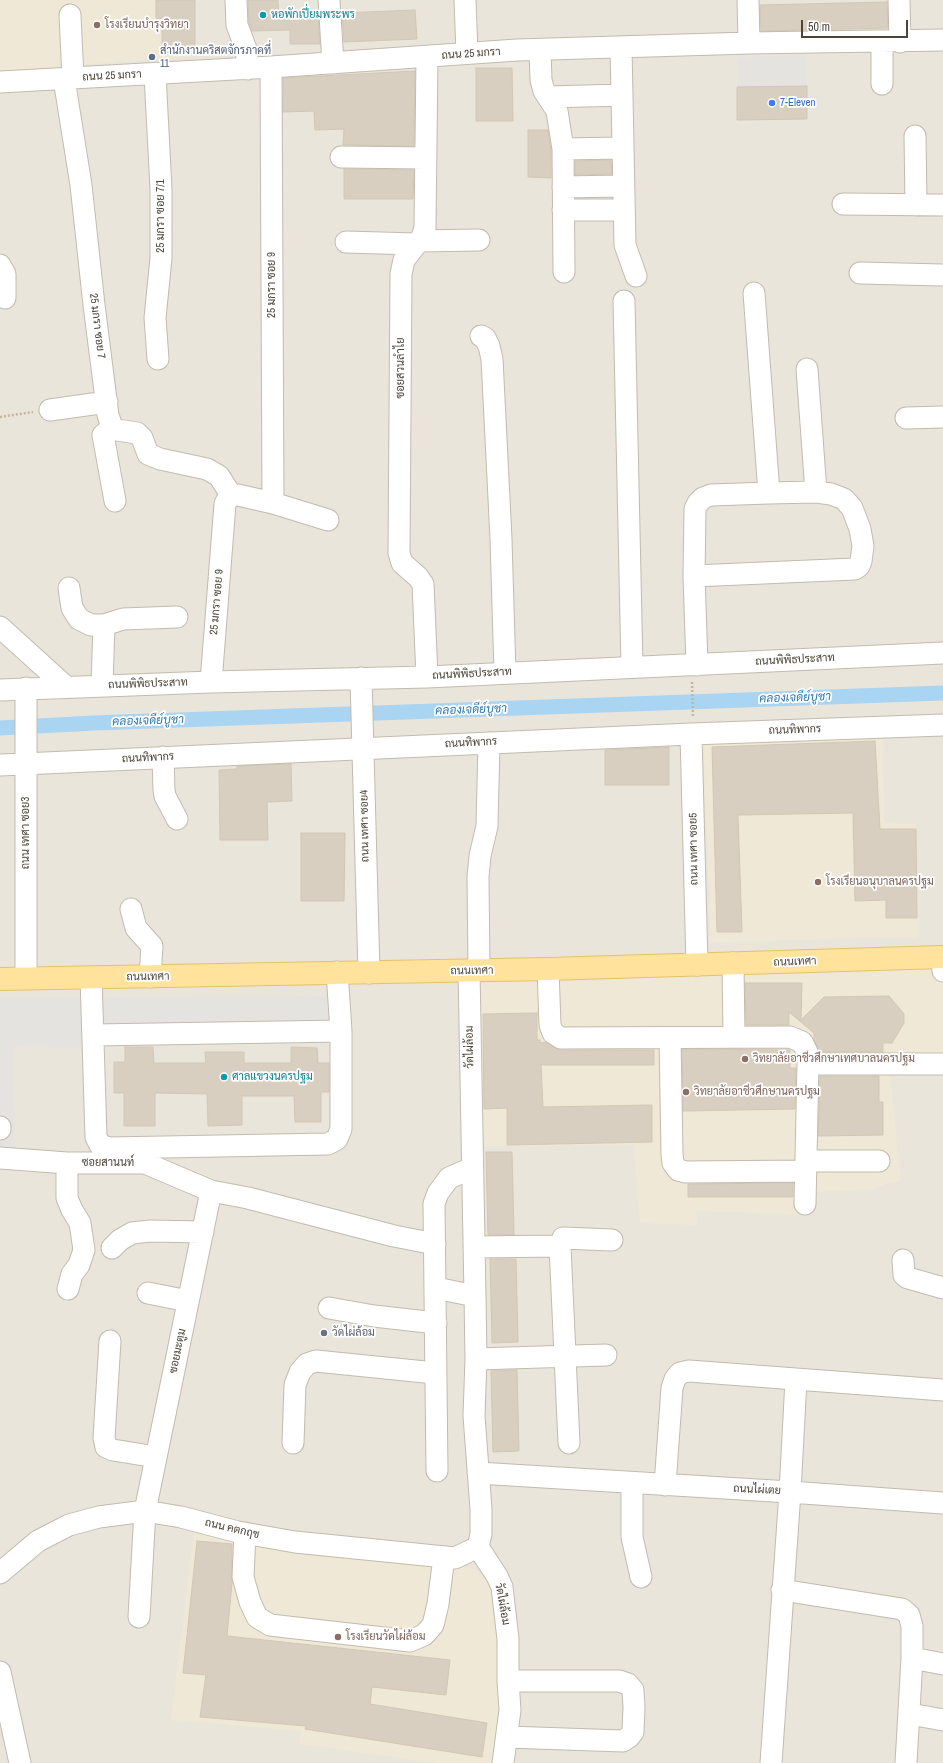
<!DOCTYPE html>
<html>
<head>
<meta charset="utf-8">
<style>
  body { margin:0 }
  #map { position:relative; width:943px; height:1763px; overflow:hidden; background:#f6f3ec; font-family:"Archivo Narrow",sans-serif }
  canvas { display:block }
  .scale { position:absolute; left:801px; top:20px; width:107px; height:18px; box-sizing:border-box; border:2px solid #4b4439; border-top:0; padding-left:5px; font-size:12px; line-height:14px; white-space:nowrap; color:#4b4439; -webkit-text-stroke:3px #fff; paint-order:stroke }
</style>
</head>
<body>
<div id="map">
<canvas width="943" height="1763"></canvas>
<div class="scale">50 m</div>
</div>
<script>
const context = document.querySelector('canvas').getContext('2d');
context.lineJoin = 'round';
function paint(path, color) { context.fillStyle = color; context.fill(path, 'evenodd'); }
const toPath = rows => new Path2D(rows.map(r => 'M' + r).join(''));
function trace(path, color, width, dash) { context.strokeStyle = color; context.lineWidth = width; context.lineCap = dash ? 'butt' : 'round'; context.setLineDash(dash || []); context.stroke(path); }
function label(font, color, halo, rows, align = 'center') {
  context.font = font + ' "Archivo Narrow",Sarabun,sans-serif'; context.lineWidth = 3.5; context.setLineDash([]); context.textBaseline = 'middle'; context.strokeStyle = halo; context.fillStyle = color; for (const [text, x, y, turn = 0] of rows) {
    context.save(); context.translate(x, y); context.rotate((+turn || 0) * Math.PI / 180); context.textAlign = isNaN(turn) ? turn : align; if (halo) context.strokeText(text, 0, 0); context.fillText(text, 0, 0); context.restore();
  }
}
const residential = toPath([
  [0,0,943,0,943,1763,0,1763]
]);
const education = toPath([
  [0,0,195,0,195,56,0,71],
  [883,736,884,823,916,824,918,938,886,937,711,943,703,742],
  [943,969,943,1075,890,1076,901,1181,893,1182,872,1189,814,1192,811,1215,696,1211,697,1225,640,1223,634,1145,481,1146,478,980],
  [194,1530,476,1569,491,1584,501,1689,496,1763,436,1763,300,1744,301,1731,171,1720]
]);
const parking = toPath([
  [806,55,807,86,737,87,737,57],
  [328,996,331,1036,103,1042,104,1048,14,1047,15,1154,0,1152,0,998]
]);
const canal = toPath([
  [0,728,94,723,943,693]
]);
const building = toPath([
  [156,0,195,0,195,51,162,53,162,19,156,19,156,0],
  [248,0,278,0,279,14,318,14,320,44,290,44,290,30,252,31,249,23,248,0],
  [887,2,888,28,761,31,760,5,887,2],
  [415,10,417,39,344,42,342,13,415,10],
  [476,68,512,68,513,121,476,121,476,68],
  [415,71,414,146,343,145,344,129,315,130,314,111,283,112,283,78,415,71],
  [807,86,807,119,737,120,737,87,807,86],
  [528,130,548,130,551,150,551,178,528,177,528,130],
  [611,160,612,174,575,175,575,161,611,160],
  [344,169,414,170,413,199,344,199,344,169],
  [875,741,880,829,916,829,917,918,886,918,886,900,855,901,853,813,738,815,742,932,717,932,712,747,875,741],
  [669,747,669,785,605,785,605,750,669,747],
  [291,764,292,801,267,802,268,840,220,840,219,770,237,769,237,766,291,764],
  [301,833,345,833,344,901,301,901,301,833],
  [745,983,802,983,801,1020,824,997,889,996,904,1014,904,1023,892,1043,883,1043,883,1052,819,1052,814,1039,814,1033,789,1012,789,1025,746,1025,745,983],
  [537,1013,537,1040,540,1040,540,1043,546,1042,555,1048,561,1050,654,1050,654,1065,541,1065,543,1107,652,1105,652,1142,507,1145,507,1108,484,1109,483,1014,537,1013],
  [125,1047,153,1047,154,1063,206,1063,205,1052,244,1052,244,1063,291,1063,291,1047,317,1048,318,1063,329,1063,329,1092,321,1092,321,1122,295,1122,294,1096,242,1096,242,1125,208,1126,207,1094,155,1093,155,1126,124,1126,124,1093,114,1093,114,1062,125,1062,125,1047],
  [682,1049,790,1050,790,1068,796,1068,795,1109,683,1111,682,1049],
  [820,1076,879,1076,879,1102,883,1102,883,1135,818,1136,820,1076],
  [486,1152,512,1152,514,1235,488,1235,486,1152],
  [793,1183,793,1197,688,1197,688,1184,793,1183],
  [490,1259,516,1259,518,1342,492,1343,490,1259],
  [517,1370,519,1451,493,1452,491,1371,517,1370],
  [197,1541,232,1544,232,1583,227,1636,450,1660,446,1695,372,1687,370,1704,487,1723,482,1757,305,1729,306,1726,200,1717,206,1675,183,1673,197,1541]
]);
const path = toPath([
  [0,417,33,412],
  [692,682,693,717]
]);
const minor = toPath([
  [236,0,237,25,246,49,248,69],
  [329,0,333,63],
  [465,0,467,53],
  [748,0,749,43],
  [899,0,900,42],
  [70,15,73,78],
  [882,42,882,84],
  [621,47,625,245,636,276],
  [540,50,541,80,544,91,557,111,563,149,564,272],
  [427,57,425,228,422,237,404,260,401,274,399,553,402,563,418,577,423,584,427,677],
  [271,67,273,503],
  [155,74,161,189,161,258,155,318,158,359],
  [64,79,81,185,94,305,108,415,112,427,117,430,137,433,142,438,148,454,160,459,207,469,219,476,231,495],
  [0,82,271,67,517,50,749,43,943,40],
  [549,97,622,95],
  [915,136,916,205],
  [563,149,622,148],
  [341,157,426,158],
  [563,187,623,186],
  [843,204,943,205],
  [563,210,624,210],
  [419,241,479,240],
  [346,242,416,244],
  [0,265,5,274,5,298],
  [860,273,943,275],
  [624,301,632,667],
  [481,336,485,338,489,346,492,359,501,539,505,673],
  [50,410,107,402],
  [906,418,943,417],
  [112,427,103,435,115,501],
  [769,493,816,492,807,369],
  [694,576,855,569,859,566,861,561,863,546,860,529,852,508,844,499,831,494,816,492],
  [69,588,72,608,79,619,91,625,104,625],
  [0,627,65,686],
  [697,665,694,576,695,509,698,503,703,498,711,495,769,493,754,293],
  [361,678,369,973],
  [211,682,225,504,228,498,231,495,238,495,273,503,328,520],
  [102,685,104,625,123,619,177,617],
  [26,688,26,978],
  [0,690,211,682,427,677,943,653],
  [691,734,697,965],
  [163,757,164,790,165,796,177,819],
  [0,765,691,734,943,725],
  [131,909,136,928,152,946,150,977],
  [942,957,943,971],
  [733,963,734,1037],
  [548,969,550,1025,553,1033,561,1038,790,1037,802,1042,807,1052,808,1064,805,1204],
  [469,970,475,1296,476,1359,474,1416,481,1509,481,1534,478,1547,497,1576,502,1587,508,1639,508,1681,510,1710,503,1763],
  [479,970,478,877,480,856,487,826,489,743],
  [91,977,96,1137,100,1145,110,1148,328,1144,337,1139,341,1129,341,1031,337,972],
  [94,1035,341,1031],
  [670,1038,672,1154,673,1163,678,1170,686,1172,805,1171],
  [808,1064,943,1064],
  [0,1127,0,1129],
  [0,1158,67,1163,145,1163,211,1191,248,1198,394,1236,435,1244],
  [806,1161,879,1161],
  [67,1163,67,1198,72,1210,80,1223,84,1250,79,1265,72,1274,68,1289],
  [474,1247,560,1246],
  [112,1248,120,1240,132,1233,150,1231,203,1232],
  [903,1260,904,1275,908,1278,943,1288],
  [436,1288,475,1296],
  [148,1293,188,1301],
  [329,1308,374,1316,436,1323],
  [110,1341,104,1438,106,1447,113,1450,156,1457],
  [476,1359,606,1355],
  [796,1380,790,1492,943,1503],
  [293,1443,295,1385,300,1372,307,1364,316,1361,435,1373],
  [569,1443,560,1246,563,1238,612,1240],
  [437,1471,434,1204,438,1193,449,1178,472,1168],
  [478,1473,790,1492,771,1763],
  [632,1483,632,1537,641,1577],
  [665,1485,672,1388,675,1379,680,1373,689,1371,943,1390],
  [245,1533,243,1577,250,1602,257,1617,270,1625,410,1641,424,1635,433,1625,438,1604,444,1557],
  [0,1573,38,1541,69,1525,99,1517,145,1511,181,1517,238,1532,295,1542,455,1558,478,1547],
  [782,1590,902,1609,909,1615,912,1626,912,1658,906,1763],
  [139,1617,145,1511,211,1191],
  [912,1658,943,1664],
  [0,1672,20,1763],
  [910,1714,943,1720],
  [507,1737,623,1741,629,1737,633,1732,634,1707,633,1690,628,1684,619,1681,508,1681]
]);
const major = toPath([
  [0,979,548,969,943,957]
]);
const markers = [
  [263,15,4,"#0f9aa8"],
  [97,25,4,"#8d6e63"],
  [152,57,4,"#5c6f8a"],
  [772,103,4,"#3f7fe0"],
  [818,882,4,"#8d6e63"],
  [745,1059,4,"#8d6e63"],
  [224,1077,4,"#0f9aa8"],
  [686,1092,4,"#8d6e63"],
  [324,1333,4,"#6b7280"],
  [338,1637,4,"#8d6e63"]
];
const cultureNames = [
  ["หอพักเปี่ยมพระพร",271,15],
  ["ศาลแขวงนครปฐม",232,1077]
];
const educationNames = [
  ["โรงเรียนบำรุงวิทยา",105,25],
  ["โรงเรียนอนุบาลนครปฐม",826,882],
  ["วิทยาลัยอาชีวศึกษาเทศบาลนครปฐม",753,1059],
  ["วิทยาลัยอาชีวศึกษานครปฐม",694,1092],
  ["โรงเรียนวัดไผ่ล้อม",346,1637]
];
const serviceNames = [
  ["สำนักงานคริสตจักรภาคที่",160,51],
  ["11",160,64]
];
const streetNames = [
  ["ถนน 25 มกรา",471,54,-4],
  ["ถนน 25 มกรา",112,76,-3],
  ["25 มกรา ซอย 7/1",161,216,-90],
  ["25 มกรา ซอย 9",272,285,-90],
  ["25 มกรา ซอย 7",97,326,83],
  ["ซอยสวนลำไย",401,368,-90],
  ["25 มกรา ซอย 9",217,602,-85],
  ["ถนนพิพิธประสาท",795,660,-3],
  ["ถนนพิพิธประสาท",472,674,-3],
  ["ถนนพิพิธประสาท",148,684,-2],
  ["ถนนทิพากร",795,730,-2],
  ["ถนนทิพากร",471,743,-3],
  ["ถนนทิพากร",148,758,-3],
  ["ถนน เทศา ซอย4",365,826,-91],
  ["ถนน เทศา ซอย3",26,833,-90],
  ["ถนน เทศา ซอย5",694,849,-91],
  ["ถนนเทศา",795,962,-2],
  ["ถนนเทศา",472,971,-1],
  ["ถนนเทศา",148,977,-1],
  ["วัดไผ่ล้อม",470,1047,-91],
  ["ซอยสานนท์",108,1163],
  ["ซอยมะตูม",178,1351,-78],
  ["ถนนไผ่เตย",757,1490,3],
  ["ถนน คตกฤช",232,1529,13],
  ["วัดไผ่ล้อม",502,1604,80]
];
const shopNames = [
  ["7-Eleven",780,103]
];
const worshipNames = [
  ["วัดไผ่ล้อม",332,1333]
];
const waterNames = [
  ["คลองเจดีย์บูชา",795,698,-2],
  ["คลองเจดีย์บูชา",471,710,-2],
  ["คลองเจดีย์บูชา",148,721,-2]
];
paint(residential, '#eae5da');
paint(education, '#efe8d6');
paint(parking, '#e5e3e0');
trace(canal, '#a9d4f2', 15);
paint(building, '#d8cfc1');
trace(building, '#d3c7b4', 1);
trace(minor, '#c2bbae', 23);
trace(major, '#e6c16a', 24);
trace(path, '#c4b79f', 2.5, [2, 2]);
trace(minor, '#fff', 21);
trace(major, '#ffe39c', 22);
for (const [x, y, r, color] of markers) { const dot = new Path2D(); dot.arc(x, y, r, 0, 2 * Math.PI); context.fillStyle = color; context.fill(dot); trace(dot, '#fff', 1.5); }
label('11px', '#0d838f', '#fff', cultureNames, 'left');
label('11px', '#785e54', '#fff', educationNames, 'left');
label('11px', '#4e5e75', '#fff', serviceNames, 'left');
label('11px', '#4b4439', '#fff', streetNames);
label('11px', '#366cbe', '#fff', shopNames, 'left');
label('11px', '#5b616d', '#fff', worshipNames, 'left');
label('italic 12px', '#2e7ab2', '#fff', waterNames);
</script>
</body>
</html>
